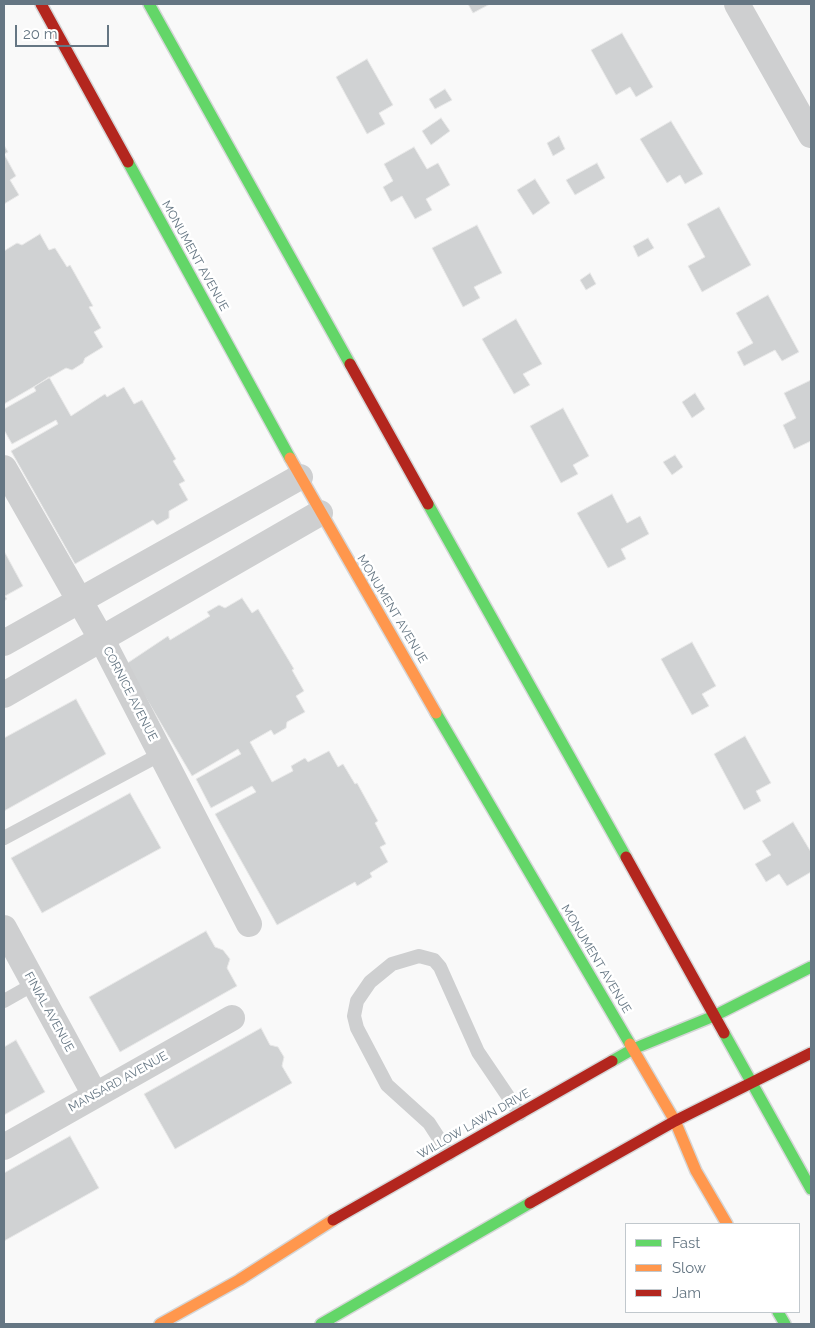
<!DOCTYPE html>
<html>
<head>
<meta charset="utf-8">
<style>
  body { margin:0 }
  #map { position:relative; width:815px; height:1328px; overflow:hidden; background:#f9f9f9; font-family:Raleway,sans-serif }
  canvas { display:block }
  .frame { position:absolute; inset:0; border:5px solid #657683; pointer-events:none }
  .legend { position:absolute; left:625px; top:1223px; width:175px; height:90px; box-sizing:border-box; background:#fff; border:1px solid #c1c8cd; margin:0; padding:6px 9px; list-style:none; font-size:15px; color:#657683 }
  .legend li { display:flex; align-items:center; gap:10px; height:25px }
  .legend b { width:25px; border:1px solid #c1c8cd }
  .scale { position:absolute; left:15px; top:25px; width:94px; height:22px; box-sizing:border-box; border:2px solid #657683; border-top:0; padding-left:6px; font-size:15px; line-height:18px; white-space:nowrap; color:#657683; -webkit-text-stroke:4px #fff; paint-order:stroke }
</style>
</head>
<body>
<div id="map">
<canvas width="815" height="1328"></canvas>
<div class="frame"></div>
<ul class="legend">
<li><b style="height:6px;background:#63d668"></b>Fast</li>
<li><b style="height:6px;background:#ff974d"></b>Slow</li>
<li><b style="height:6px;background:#b3261e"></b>Jam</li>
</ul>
<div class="scale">20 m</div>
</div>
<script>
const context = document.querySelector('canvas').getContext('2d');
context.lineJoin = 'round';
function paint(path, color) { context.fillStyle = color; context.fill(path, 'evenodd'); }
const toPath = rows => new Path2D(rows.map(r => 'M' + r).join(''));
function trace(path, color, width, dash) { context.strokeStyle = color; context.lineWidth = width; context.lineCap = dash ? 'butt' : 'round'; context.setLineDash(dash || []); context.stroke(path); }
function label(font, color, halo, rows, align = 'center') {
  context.font = font + ' Raleway,sans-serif'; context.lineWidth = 5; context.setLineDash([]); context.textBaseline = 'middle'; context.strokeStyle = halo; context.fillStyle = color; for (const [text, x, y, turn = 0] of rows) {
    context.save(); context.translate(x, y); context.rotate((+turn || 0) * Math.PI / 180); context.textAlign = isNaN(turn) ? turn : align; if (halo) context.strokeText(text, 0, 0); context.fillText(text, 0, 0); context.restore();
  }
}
const building = toPath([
  [468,4,490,4,473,13,468,4],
  [622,33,653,87,636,97,630,87,616,95,591,50,622,33],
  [367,59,393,105,379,113,385,124,367,134,336,77,367,59],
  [445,89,452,100,435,109,429,99,445,89],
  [441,118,450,131,431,145,422,131,441,118],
  [671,121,703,174,685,184,680,175,667,183,640,139,671,121],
  [559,136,565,149,553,156,547,143,559,136],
  [4,145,8,152,4,154,16,176,10,180,19,195,4,204,4,145],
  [414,147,427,169,438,163,450,185,426,199,432,210,415,219,402,196,391,202,383,187,393,181,384,164,414,147],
  [597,163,605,178,575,195,566,180,597,163],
  [535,179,550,203,533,215,517,190,535,179],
  [719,207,751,265,702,292,688,266,705,257,687,224,719,207],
  [477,225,502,273,474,287,480,298,463,307,432,248,477,225],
  [40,234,49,250,55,248,67,267,70,265,93,306,89,307,101,328,94,332,103,347,85,358,83,363,72,370,66,368,4,404,4,251,17,243,22,245,40,234],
  [648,238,654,248,638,257,633,246,648,238],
  [590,273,596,284,586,290,580,280,590,273],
  [768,295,799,352,782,361,775,350,744,366,737,352,753,343,736,313,768,295],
  [516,319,542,364,523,374,530,385,514,394,482,339,516,319],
  [49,377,71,416,105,394,107,397,124,387,134,404,142,400,176,459,173,461,185,481,179,484,188,500,169,511,169,518,157,525,153,520,75,564,11,451,58,424,56,420,12,444,4,430,4,409,36,391,34,387,49,377],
  [811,380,811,441,794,449,783,425,796,418,784,393,811,380],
  [695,393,705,409,692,418,682,402,695,393],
  [563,408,589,456,573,465,578,474,561,483,530,426,563,408],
  [675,455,683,467,672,475,663,462,675,455],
  [612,494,627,523,640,516,649,534,621,549,626,559,608,568,577,513,612,494],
  [4,551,23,586,5,596,7,599,4,601,4,551],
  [242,598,252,613,258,609,294,669,292,670,304,691,296,696,305,712,287,722,286,728,274,735,271,730,250,742,272,782,293,771,291,766,305,758,308,762,329,751,338,767,343,764,355,784,357,783,378,821,375,823,386,844,380,847,388,862,370,873,372,877,357,886,355,882,277,925,215,814,256,792,252,786,211,808,196,779,241,754,238,749,192,776,126,664,168,636,170,640,210,616,207,612,219,605,225,608,242,598],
  [692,642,716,686,702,694,709,706,692,715,661,659,692,642],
  [76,699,106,754,4,811,4,738,76,699],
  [745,736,771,783,756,791,761,801,744,810,714,754,745,736],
  [130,793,161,848,42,913,11,858,130,793],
  [793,822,811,852,811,872,787,886,779,874,766,882,755,864,771,855,762,841,793,822],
  [206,931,215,947,223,950,230,959,227,968,237,986,120,1052,89,997,206,931],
  [261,1028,270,1045,278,1047,284,1057,282,1066,292,1083,175,1149,144,1094,261,1028],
  [16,1040,45,1092,4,1115,4,1047,16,1040],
  [70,1136,99,1188,4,1241,4,1173,70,1136]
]);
const lane = toPath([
  [4,838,161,754],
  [4,1001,34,984],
  [449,1154,429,1123,387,1085,357,1028,354,1016,357,1001,370,982,392,964,419,956,434,960,440,967,478,1052,520,1114]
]);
const street = toPath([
  [737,4,811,135],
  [4,468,102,640,249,924],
  [4,643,300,477],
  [4,695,320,513],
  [4,928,95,1095],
  [4,1147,232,1018]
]);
const fast = toPath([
  [149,4,350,364],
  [128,162,290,458],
  [428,504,626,857],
  [436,713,630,1044],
  [724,1033,811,1189],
  [612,1061,633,1049,714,1016,811,967],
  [778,1312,785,1324],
  [321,1324,530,1203]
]);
const slow = toPath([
  [290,458,436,713],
  [630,1044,675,1121,696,1171,727,1224],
  [160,1324,239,1280,333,1220]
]);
const jam = toPath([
  [41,4,128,162],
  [350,364,428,504],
  [626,857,724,1033],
  [530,1203,675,1121,811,1053],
  [333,1220,612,1061]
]);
const streetNames = [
  ["MONUMENT AVENUE",195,256,61],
  ["MONUMENT AVENUE",392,609,59],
  ["CORNICE AVENUE",130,694,63],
  ["MONUMENT AVENUE",596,959,59],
  ["FINIAL AVENUE",49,1012,61],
  ["MANSARD AVENUE",118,1082,-29],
  ["WILLOW LAWN DRIVE",474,1124,-30]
];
paint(building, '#d0d2d3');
trace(building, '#e8e8e8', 1);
trace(fast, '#d5d6d7', 14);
trace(slow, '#d5d6d7', 14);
trace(jam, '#d5d6d7', 14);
trace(lane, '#cecfd0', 14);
trace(street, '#cecfd0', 26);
trace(fast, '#63d668', 11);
trace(slow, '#ff974d', 11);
trace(jam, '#b3261e', 11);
label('12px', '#657683', '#fff', streetNames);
</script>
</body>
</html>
